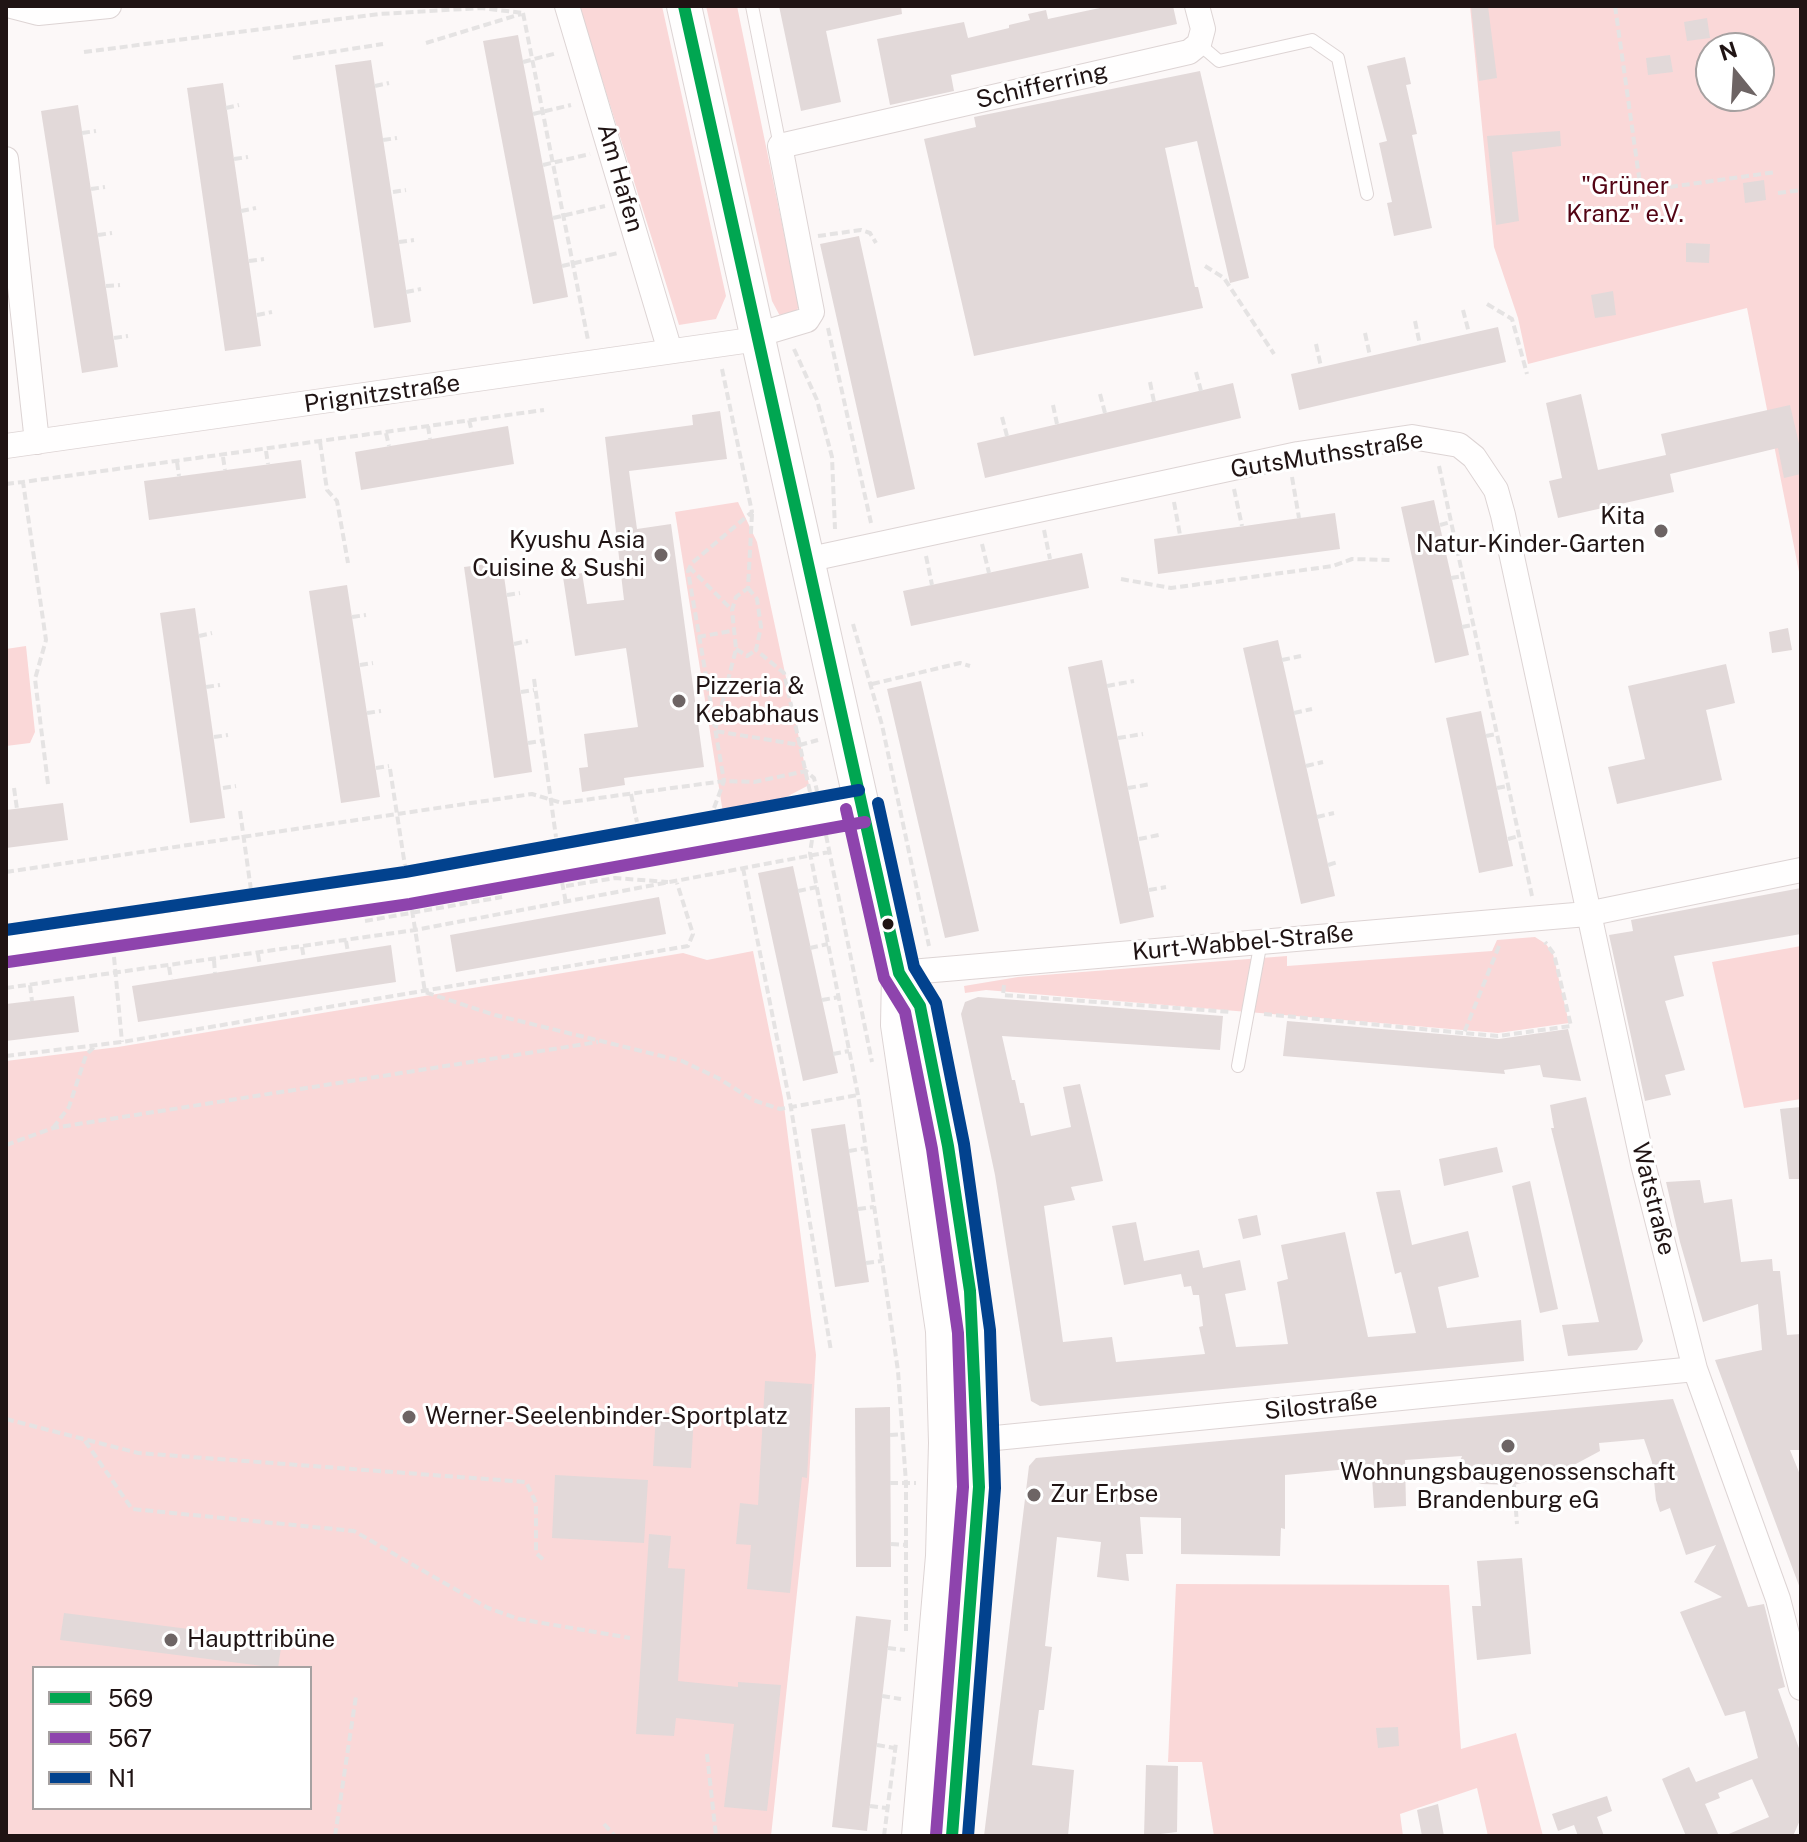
<!DOCTYPE html>
<html>
<head>
<meta charset="utf-8">
<style>
  body { margin:0 }
  #map { position:relative; width:1807px; height:1842px; overflow:hidden; background:#fcf8f8; font-family:"Public Sans",sans-serif }
  canvas { display:block }
  .frame { position:absolute; inset:0; border:8px solid #201414; pointer-events:none }
  .legend { position:absolute; left:32px; top:1666px; width:280px; height:144px; box-sizing:border-box; background:#fff; border:2px solid #a6a1a1; margin:0; padding:10px 14px; list-style:none; font-size:24px; color:#201414 }
  .legend li { display:flex; align-items:center; gap:16px; height:40px }
  .legend b { width:40px; border:2px solid #a6a1a1 }
  .north { position:absolute; left:1695px; top:32px; width:80px; height:80px; box-sizing:border-box; background:#fff; border:2px solid #a6a1a1; border-radius:50%; rotate:342deg; font-size:22px; font-weight:700; line-height:32px; text-align:center; color:#201414 }
  .north::after { content:''; display:block; margin:auto; width:28px; height:36px; background:#6d6464; clip-path:polygon(50% 0,100% 100%,50% 72%,0 100%) }
</style>
</head>
<body>
<div id="map">
<canvas width="1807" height="1842"></canvas>
<div class="frame"></div>
<ul class="legend">
<li><b style="height:10px;background:#00a651"></b>569</li>
<li><b style="height:10px;background:#8e44ad"></b>567</li>
<li><b style="height:10px;background:#02428e"></b>N1</li>
</ul>
<div class="north">N</div>
</div>
<script>
const context = document.querySelector('canvas').getContext('2d');
context.lineJoin = 'round';
function paint(path, color) { context.fillStyle = color; context.fill(path, 'evenodd'); }
const toPath = rows => new Path2D(rows.map(r => 'M' + r).join(''));
function trace(path, color, width, dash) { context.strokeStyle = color; context.lineWidth = width; context.lineCap = dash ? 'butt' : 'round'; context.setLineDash(dash || []); context.stroke(path); }
function label(font, color, halo, rows, align = 'center') {
  context.font = font + ' "Public Sans",sans-serif'; context.lineWidth = 6; context.setLineDash([]); context.textBaseline = 'middle'; context.strokeStyle = halo; context.fillStyle = color; for (const [text, x, y, turn = 0] of rows) {
    context.save(); context.translate(x, y); context.rotate((+turn || 0) * Math.PI / 180); context.textAlign = isNaN(turn) ? turn : align; if (halo) context.strokeText(text, 0, 0); context.fillText(text, 0, 0); context.restore();
  }
}
const green = toPath([
  [579,6,662,6,726,296,716,319,679,325],
  [706,6,737,6,799,306,794,316,780,316,772,301],
  [1470,6,1801,6,1801,582,1747,308,1528,364,1518,318,1494,247],
  [1711,48,1759,48,1759,96,1711,96],
  [738,502,757,542,809,785,773,804,723,813,675,512],
  [26,646,35,732,30,743,6,746,6,649],
  [1535,937,1546,944,1553,954,1569,1023,1498,1033,986,990,965,993,964,986,1018,977,1287,956,1287,966,1492,951,1497,940],
  [1801,946,1801,1099,1744,1108,1712,962],
  [753,951,783,1098,816,1355,809,1480,771,1836,6,1836,6,1061,118,1047,683,953,707,960],
  [34,1668,310,1668,310,1808,34,1808],
  [1176,1584,1449,1585,1461,1749,1516,1733,1543,1836,1488,1836,1477,1788,1400,1814,1403,1836,1214,1836,1202,1762,1168,1762]
]);
const building = toPath([
  [779,6,901,6,902,14,826,31,841,102,801,111],
  [1109,6,1173,6,1177,24,951,75,954,91,890,105,877,39,964,22,968,38,1009,28,1009,25,1030,20,1028,14,1046,10,1048,19],
  [1471,6,1488,6,1497,78,1479,81],
  [1707,18,1710,38,1687,41,1684,22],
  [518,35,568,297,533,304,483,41],
  [1670,55,1673,72,1648,75,1646,58],
  [1405,57,1411,84,1406,85,1417,134,1412,135,1432,228,1394,236,1387,203,1392,202,1379,143,1387,141,1367,66],
  [371,60,411,322,374,328,335,65],
  [1200,71,1249,278,1230,283,1197,141,1165,148,1195,287,1198,287,1203,308,974,356,924,139,976,127,974,117],
  [223,83,261,346,225,351,187,88],
  [78,105,118,367,82,373,41,111],
  [1560,131,1561,146,1512,152,1519,221,1496,225,1487,136],
  [1764,180,1766,200,1745,203,1743,183],
  [859,236,915,489,877,498,820,244],
  [1686,243,1710,244,1709,263,1686,262],
  [1613,291,1616,315,1595,318,1591,295],
  [1498,327,1506,362,1299,410,1291,374],
  [1233,383,1241,418,985,478,977,443],
  [1581,394,1598,470,1666,455,1661,434,1790,405,1801,452,1801,474,1784,478,1778,448,1670,474,1674,492,1558,518,1549,481,1562,478,1546,403],
  [720,411,727,459,629,471,637,529,671,524,704,767,624,778,625,785,582,792,579,768,588,767,584,734,638,727,626,648,575,656,563,577,582,573,587,604,624,600,605,437,693,425,692,415],
  [508,426,514,464,361,490,355,452],
  [301,460,306,498,149,520,144,481],
  [1434,500,1469,655,1435,663,1401,507],
  [1335,513,1340,549,1158,574,1154,539],
  [1082,553,1089,588,911,626,903,591],
  [502,562,532,772,494,778,464,567],
  [347,585,380,797,341,803,309,591],
  [195,608,225,818,190,823,160,613],
  [1788,628,1792,650,1772,653,1769,632],
  [1278,640,1335,896,1301,904,1243,648],
  [1102,660,1154,917,1120,924,1068,667],
  [1726,664,1735,703,1706,710,1722,780,1617,804,1608,767,1645,759,1628,686],
  [921,681,979,931,945,938,887,689],
  [1481,711,1513,866,1479,873,1446,718],
  [63,803,68,840,6,848,6,810],
  [793,866,838,1073,803,1081,758,873],
  [1801,888,1801,934,1674,956,1684,996,1665,1001,1685,1070,1665,1075,1671,1095,1645,1101,1609,935,1633,931,1631,920],
  [659,897,666,934,456,972,450,935],
  [391,945,396,982,138,1022,132,986],
  [74,996,79,1032,6,1041,6,1004],
  [978,997,1223,1016,1220,1050,1002,1036,1012,1080,1015,1080,1020,1103,1024,1103,1031,1136,1071,1127,1063,1087,1080,1084,1103,1181,1071,1187,1075,1200,1044,1206,1063,1342,1112,1337,1116,1362,1205,1354,1199,1327,1203,1326,1199,1295,1193,1295,1191,1286,1184,1287,1181,1274,1124,1285,1112,1226,1136,1222,1144,1261,1199,1250,1203,1268,1240,1260,1246,1290,1225,1294,1236,1347,1288,1344,1277,1282,1288,1279,1281,1245,1345,1232,1368,1337,1416,1333,1401,1272,1395,1274,1376,1192,1400,1190,1412,1245,1468,1231,1479,1277,1438,1287,1447,1328,1521,1320,1524,1361,1040,1406,1031,1401,995,1175,961,1014,965,1002],
  [1287,1021,1499,1039,1568,1029,1581,1081,1543,1077,1540,1065,1504,1070,1505,1074,1283,1056],
  [1586,1097,1643,1341,1637,1350,1568,1356,1562,1325,1599,1322,1551,1128,1554,1128,1550,1105],
  [1801,1107,1801,1179,1789,1179,1780,1109],
  [845,1124,869,1282,835,1287,811,1129],
  [1497,1147,1503,1172,1444,1186,1439,1159],
  [1700,1180,1704,1203,1732,1199,1741,1262,1772,1259,1773,1271,1780,1271,1787,1335,1801,1334,1801,1450,1790,1450,1801,1477,1801,1591,1715,1360,1762,1350,1758,1304,1703,1322,1680,1242,1666,1182],
  [1530,1181,1558,1309,1540,1313,1512,1186],
  [1257,1215,1261,1235,1243,1239,1238,1219],
  [765,1381,812,1384,807,1478,802,1477,790,1593,747,1589,751,1545,736,1544,740,1503,758,1505],
  [1673,1399,1748,1607,1764,1604,1785,1687,1778,1689,1801,1754,1801,1818,1793,1836,1724,1836,1769,1817,1752,1779,1718,1793,1720,1798,1705,1804,1719,1836,1686,1836,1662,1779,1689,1767,1696,1782,1758,1758,1745,1711,1725,1716,1680,1612,1722,1597,1694,1582,1716,1545,1686,1555,1670,1508,1660,1512,1656,1500,1652,1462,1644,1439,1599,1443,1600,1451,1559,1473,1514,1485,1482,1484,1454,1476,1462,1456,1405,1460,1406,1506,1374,1508,1372,1477,1380,1466,1285,1475,1285,1529,1281,1528,1280,1556,1181,1554,1181,1518,1140,1517,1143,1554,1126,1554,1129,1581,1097,1577,1101,1542,1057,1537,1045,1646,1052,1647,1044,1710,1039,1710,1032,1765,1074,1770,1068,1836,984,1836,1029,1466,1036,1458],
  [890,1407,891,1567,856,1567,855,1408],
  [656,1412,694,1414,691,1468,653,1466],
  [555,1475,648,1480,644,1543,552,1538],
  [649,1534,671,1536,668,1568,685,1569,678,1681,738,1687,738,1682,781,1685,767,1811,724,1807,734,1724,676,1718,674,1736,636,1734],
  [1522,1558,1531,1654,1477,1660,1472,1606,1481,1606,1477,1561],
  [64,1613,282,1641,278,1668,60,1640],
  [856,1616,891,1620,867,1831,832,1827],
  [1398,1727,1399,1746,1378,1748,1376,1728],
  [1146,1765,1178,1766,1177,1832,1144,1836],
  [1607,1796,1612,1811,1597,1817,1604,1836,1578,1836,1574,1825,1558,1831,1552,1814],
  [1438,1804,1444,1836,1422,1836,1417,1810]
]);
const path = toPath([
  [1615,6,1641,191,1776,172],
  [523,13,588,340],
  [426,43,521,14],
  [84,52,379,14,481,8,523,13],
  [293,58,383,44],
  [523,62,557,53],
  [375,86,389,83],
  [226,108,239,105],
  [533,114,571,105],
  [82,133,96,131],
  [383,140,397,138],
  [234,159,248,157],
  [543,165,590,154],
  [91,189,105,187],
  [393,192,406,190],
  [1778,193,1801,190],
  [241,211,256,208],
  [553,218,605,206],
  [98,235,112,233],
  [818,236,861,230,870,233,876,243],
  [399,242,414,240],
  [249,261,264,259],
  [562,266,618,253],
  [1205,266,1224,278,1274,354],
  [106,286,120,285],
  [406,292,421,289],
  [1487,304,1512,319,1527,374],
  [1463,310,1469,333],
  [257,315,272,312],
  [1415,321,1420,345],
  [828,328,871,523],
  [1365,333,1370,356],
  [114,338,128,336],
  [1316,344,1321,367],
  [794,349,817,400,832,457,835,529],
  [1196,372,1201,391],
  [1150,382,1154,402],
  [1100,394,1105,413],
  [1053,405,1057,424],
  [1002,417,1007,436],
  [469,420,472,432],
  [428,426,430,439],
  [386,433,389,446],
  [320,442,327,490,337,501,348,563],
  [266,451,268,464],
  [223,457,225,470],
  [177,462,179,476],
  [1439,466,1532,896],
  [1292,477,1299,518],
  [6,484,23,482],
  [1234,489,1242,526],
  [1174,502,1180,535],
  [752,514,748,588,736,597,732,610,736,649,715,731,800,745,818,740],
  [1440,525,1451,522],
  [1044,530,1050,559],
  [982,544,989,573],
  [926,556,932,585],
  [689,567,732,610],
  [1451,578,1463,576],
  [1121,579,1171,588,1333,566,1352,559,1390,560],
  [748,588,757,599,761,627,756,650,784,673,810,792],
  [507,595,520,593],
  [352,617,366,615],
  [853,624,882,725,929,946],
  [1462,627,1473,625],
  [199,636,212,633],
  [698,637,731,631],
  [514,644,528,641],
  [736,649,747,656,756,650],
  [1282,660,1301,656],
  [360,665,373,663],
  [534,679,556,837],
  [872,684,960,663,970,666],
  [1107,686,1134,681],
  [206,687,220,685],
  [521,692,534,690],
  [367,713,381,711],
  [1294,713,1312,709],
  [1486,736,1497,734],
  [214,737,228,735],
  [1118,738,1143,734],
  [528,743,541,741],
  [1306,766,1323,762],
  [376,768,389,766],
  [390,769,405,866],
  [48,784,35,679,46,640,23,482,544,410],
  [14,788,17,809],
  [223,788,236,786],
  [1128,788,1151,784],
  [1497,788,1508,786],
  [631,794,637,822],
  [714,808,724,781,688,571,692,563,752,512,722,369],
  [240,811,251,890],
  [1317,817,1334,813],
  [826,835,872,1062],
  [1139,839,1159,835],
  [1508,839,1519,836],
  [812,840,810,853,858,1095,898,1371,906,1483,906,1631],
  [1328,865,1338,862],
  [743,868,791,1108,831,1351],
  [6,872,532,794,562,803,724,781,754,782,806,771,814,778,817,791],
  [562,882,566,903],
  [566,886,615,878,668,882],
  [1149,890,1166,887],
  [798,891,817,887],
  [412,910,425,992,495,1015,682,1061,718,1078,753,1100,780,1109,858,1095],
  [365,921,502,897],
  [346,941,348,952],
  [1499,946,1464,1033,1498,1036,1571,1026,1554,954,1545,942],
  [302,947,304,959],
  [810,948,828,944],
  [258,954,260,966],
  [114,957,122,1042],
  [214,960,215,973],
  [169,967,171,979],
  [30,985,32,1001],
  [1004,985,1003,995,1231,1012],
  [6,988,415,930,829,852],
  [822,1000,839,997],
  [1264,1014,1464,1033],
  [833,1054,849,1051],
  [6,1056,122,1042,688,946,693,934,677,883],
  [53,1128,69,1107,86,1055,95,1046],
  [6,1145,53,1128,598,1042],
  [849,1151,866,1148],
  [858,1209,874,1207],
  [866,1263,882,1261],
  [6,1419,138,1453,526,1482,536,1503,536,1553,546,1562],
  [890,1435,903,1434],
  [85,1441,132,1509,354,1531,488,1608,519,1619,630,1638],
  [890,1483,916,1483],
  [1514,1485,1517,1524],
  [891,1544,907,1545],
  [888,1648,905,1650],
  [882,1696,901,1699],
  [877,1745,894,1748],
  [707,1754,716,1836],
  [870,1806,887,1808],
  [604,1824,615,1836],
  [335,1836,356,1696],
  [884,1836,896,1743]
]);
const lane = toPath([
  [752,6,780,146],
  [1199,44,1219,61,1312,40,1338,58,1367,194],
  [1238,1066,1261,941]
]);
const street = toPath([
  [11,6,38,13,109,6],
  [567,6,670,351],
  [6,159,37,442],
  [757,335,807,320,812,312,780,146,1189,52,1199,44,1203,29,1197,6],
  [6,446,758,339],
  [806,560,1298,454,1412,437,1459,445,1474,457,1496,490,1503,515,1643,1164,1695,1369,1778,1599,1801,1688],
  [6,946,114,933,408,888,862,806],
  [899,973,1587,914,1801,870],
  [965,1441,1695,1369]
]);
const secondary = toPath([
  [684,6,899,973,898,1025,943,1331,946,1443,943,1556,919,1836],
  [899,973,920,1006,948,1146,974,1332,979,1487,969,1650,952,1836]
]);
const bus1 = toPath([
  [684,6,899,973,920,1006,948,1146,970,1291,979,1487,952,1836]
]);
const bus2 = toPath([
  [846,809,884,978,905,1012,932,1149,958,1333,963,1487,936,1835],
  [8,962,410,904,865,822]
]);
const bus3 = toPath([
  [878,803,914,967,936,1003,964,1144,990,1330,995,1488,968,1836],
  [6,930,405,872,859,790]
]);
const markers = [
  [1661,531,8,"#6d6464"],
  [661,555,8,"#6d6464"],
  [679,701,8,"#6d6464"],
  [888,924,7,"#201414"],
  [409,1417,8,"#6d6464"],
  [1508,1446,8,"#6d6464"],
  [1034,1495,8,"#6d6464"],
  [171,1640,8,"#6d6464"]
];
const streetNames = [
  ["Schifferring",1042,86,-13],
  ["Am Hafen",620,178,74],
  ["Prignitzstraße",382,394,-8],
  ["GutsMuthsstraße",1327,455,-9],
  ["Kurt-Wabbel-Straße",1243,943,-5],
  ["Watstraße",1653,1199,76],
  ["Silostraße",1321,1406,-6]
];
const parkNames = [
  ["\"Grüner",1625,187],
  ["Kranz\" e.V.",1625,215]
];
const poiNames = [
  ["Kita",1645,517,"right"],
  ["Natur-Kinder-Garten",1645,545,"right"],
  ["Kyushu Asia",645,541,"right"],
  ["Cuisine & Sushi",645,569,"right"],
  ["Pizzeria &",695,687],
  ["Kebabhaus",695,715],
  ["Werner-Seelenbinder-Sportplatz",425,1417],
  ["Wohnungsbaugenossenschaft",1508,1473,"center"],
  ["Brandenburg eG",1508,1501,"center"],
  ["Zur Erbse",1050,1495],
  ["Haupttribüne",187,1640]
];
paint(green, '#fad8d8');
paint(building, '#e2d9d9');
trace(lane, '#ddd4d4', 14);
trace(street, '#ddd4d4', 26);
trace(secondary, '#ddd4d4', 36);
trace(path, '#e5e3e3', 4, [8, 4]);
trace(lane, '#fffefe', 12);
trace(street, '#fffefe', 24);
trace(secondary, '#fffefe', 34);
trace(bus1, '#00a651', 12);
trace(bus2, '#8e44ad', 12);
trace(bus3, '#02428e', 12);
for (const [x, y, r, color] of markers) { const dot = new Path2D(); dot.arc(x, y, r, 0, 2 * Math.PI); context.fillStyle = color; context.fill(dot); trace(dot, '#fff', 3); }
label('24px', '#201414', '#fff', streetNames);
label('24px', '#530414', '#fff', parkNames);
label('24px', '#201414', '#fff', poiNames, 'left');
</script>
</body>
</html>
